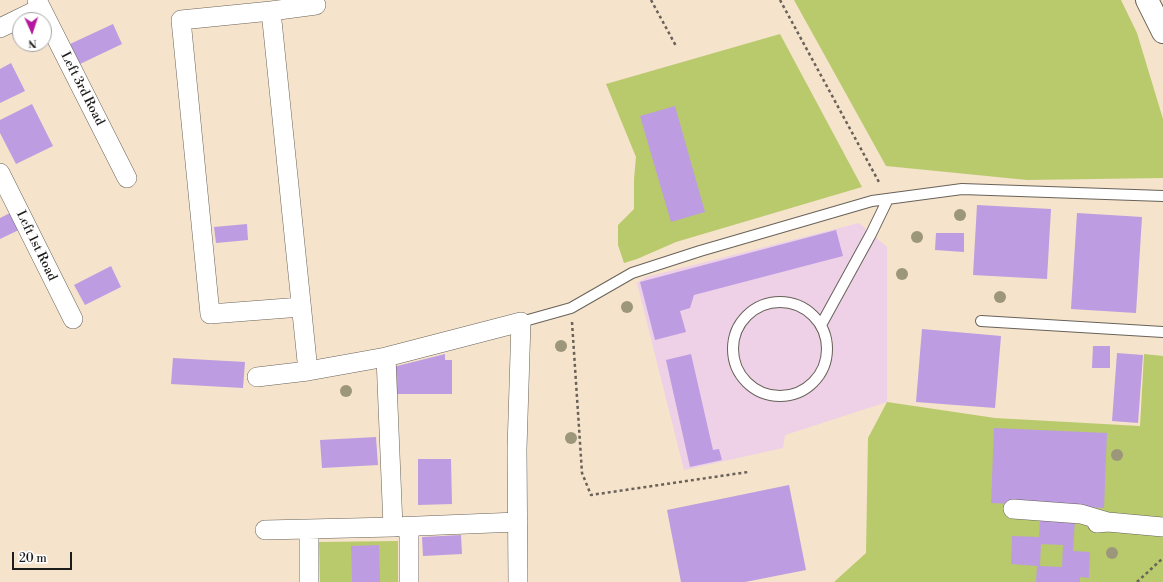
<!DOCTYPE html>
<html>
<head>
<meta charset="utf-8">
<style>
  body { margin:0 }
  #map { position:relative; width:1163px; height:582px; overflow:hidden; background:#f5e3cb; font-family:"Libre Bodoni",serif }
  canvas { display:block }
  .north { position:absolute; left:12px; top:12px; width:40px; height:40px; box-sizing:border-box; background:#fff; border:1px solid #a4a4a4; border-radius:50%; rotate:177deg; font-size:11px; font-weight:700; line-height:16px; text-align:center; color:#1c1c1c }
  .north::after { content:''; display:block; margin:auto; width:14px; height:18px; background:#b5179e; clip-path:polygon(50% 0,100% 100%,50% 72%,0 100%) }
  .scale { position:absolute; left:12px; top:552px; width:60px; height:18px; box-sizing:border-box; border:2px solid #1c1c1c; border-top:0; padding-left:5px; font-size:12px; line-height:14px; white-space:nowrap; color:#1c1c1c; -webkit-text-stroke:3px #fff; paint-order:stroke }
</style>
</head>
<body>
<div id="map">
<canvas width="1163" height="582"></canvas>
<div class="north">N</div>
<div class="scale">20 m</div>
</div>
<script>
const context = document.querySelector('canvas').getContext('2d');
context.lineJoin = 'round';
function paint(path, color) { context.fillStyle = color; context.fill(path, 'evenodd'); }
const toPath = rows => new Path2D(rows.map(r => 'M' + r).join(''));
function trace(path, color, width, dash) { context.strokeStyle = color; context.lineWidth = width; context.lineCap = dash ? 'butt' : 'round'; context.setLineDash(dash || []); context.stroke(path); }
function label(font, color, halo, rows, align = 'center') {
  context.font = font + ' "Libre Bodoni",serif'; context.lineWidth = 4; context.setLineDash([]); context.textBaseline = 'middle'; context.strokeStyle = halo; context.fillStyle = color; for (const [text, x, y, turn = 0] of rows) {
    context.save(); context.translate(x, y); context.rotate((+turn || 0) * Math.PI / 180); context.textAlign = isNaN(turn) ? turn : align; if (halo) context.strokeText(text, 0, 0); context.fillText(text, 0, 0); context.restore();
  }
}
const built = toPath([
  [859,223,887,247,887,402,785,435,783,448,684,470,637,283,646,277]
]);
const green = toPath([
  [794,0,1121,0,1137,33,1163,119,1163,178,1027,180,886,166],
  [780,34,862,187,676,242,637,259,624,263,618,245,618,225,634,209,634,179,636,157,606,84],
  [1144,354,1163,356,1163,582,834,582,866,553,868,438,887,402,995,418,1140,426],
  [398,541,398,582,320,582,319,542]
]);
const building = toPath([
  [113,24,122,44,80,64,70,44],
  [11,63,25,91,0,103,0,69],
  [32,104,53,146,16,164,0,133,0,120],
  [675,106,705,212,671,222,640,116],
  [977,205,1051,209,1047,279,973,275],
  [14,211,23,228,0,239,0,218],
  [1077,213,1142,217,1136,313,1071,309],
  [247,224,248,240,216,243,214,227],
  [836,230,843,256,694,295,690,308,680,311,686,332,655,340,640,282],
  [936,233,964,233,964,252,935,250],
  [111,266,121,287,85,305,74,285],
  [922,329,1001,336,995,408,916,402],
  [1093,346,1110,346,1110,368,1092,368],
  [1117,353,1143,355,1138,423,1112,421],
  [445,354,445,360,452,360,452,394,392,394,393,367],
  [691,354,713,450,719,449,722,460,690,467,666,360],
  [173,358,245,362,243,388,171,384],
  [994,428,1107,433,1104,508,991,503],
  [376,437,378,465,322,468,320,440],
  [418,459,451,459,452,504,418,505],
  [789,485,806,570,745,582,681,582,667,510],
  [1040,517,1075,519,1073,551,1090,552,1089,578,1080,577,1080,582,1036,582,1037,566,1011,564,1012,536,1039,537],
  [1041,544,1063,545,1062,567,1040,566],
  [461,535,462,554,423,556,422,537],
  [379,545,380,582,352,582,351,546]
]);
const path = toPath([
  [651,0,676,46],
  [780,0,880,184],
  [572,322,582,473,591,495,748,472],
  [1137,582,1163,558]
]);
const lane = toPath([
  '733 349a47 47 0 1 1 94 0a47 47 0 1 1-94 0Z',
  [981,321,1163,332],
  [521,322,571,308,632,273,700,251,872,201,962,189,1163,196],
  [821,325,871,234,888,199]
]);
const street = toPath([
  [37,0,127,178],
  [271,11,181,20,210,314,301,307],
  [0,28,41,8],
  [0,173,73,319],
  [386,357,393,527],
  [308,371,271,11,316,5],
  [257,377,308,371,386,357,521,322,517,449,518,582],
  [1013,509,1081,514,1108,522],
  [1097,523,1108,522,1163,527],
  [409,527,409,582],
  [309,529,309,582],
  [265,530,393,527,518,522]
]);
const primary = toPath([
  [1147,0,1163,32]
]);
const trees = [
  [960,215],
  [917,237],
  [902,274],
  [1000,297],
  [627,307],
  [561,346],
  [346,391],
  [571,438],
  [1117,455],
  [1112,553]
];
const streetNames = [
  ["Left 3rd Road",82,89,63],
  ["Left 1st Road",36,246,64]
];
paint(built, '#eed0e7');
paint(green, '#b9ca6d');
paint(building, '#bd9ce1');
trace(lane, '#686259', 12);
trace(street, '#686259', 20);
trace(primary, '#686259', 24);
trace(path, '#686259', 2.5, [3, 3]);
trace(lane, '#fff', 10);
trace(street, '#fff', 19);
trace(primary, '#fff', 22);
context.fillStyle = '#9c977a';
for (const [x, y] of trees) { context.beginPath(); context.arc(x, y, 6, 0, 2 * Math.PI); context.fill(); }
label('13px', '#1c1c1c', '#fff', streetNames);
</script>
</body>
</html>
